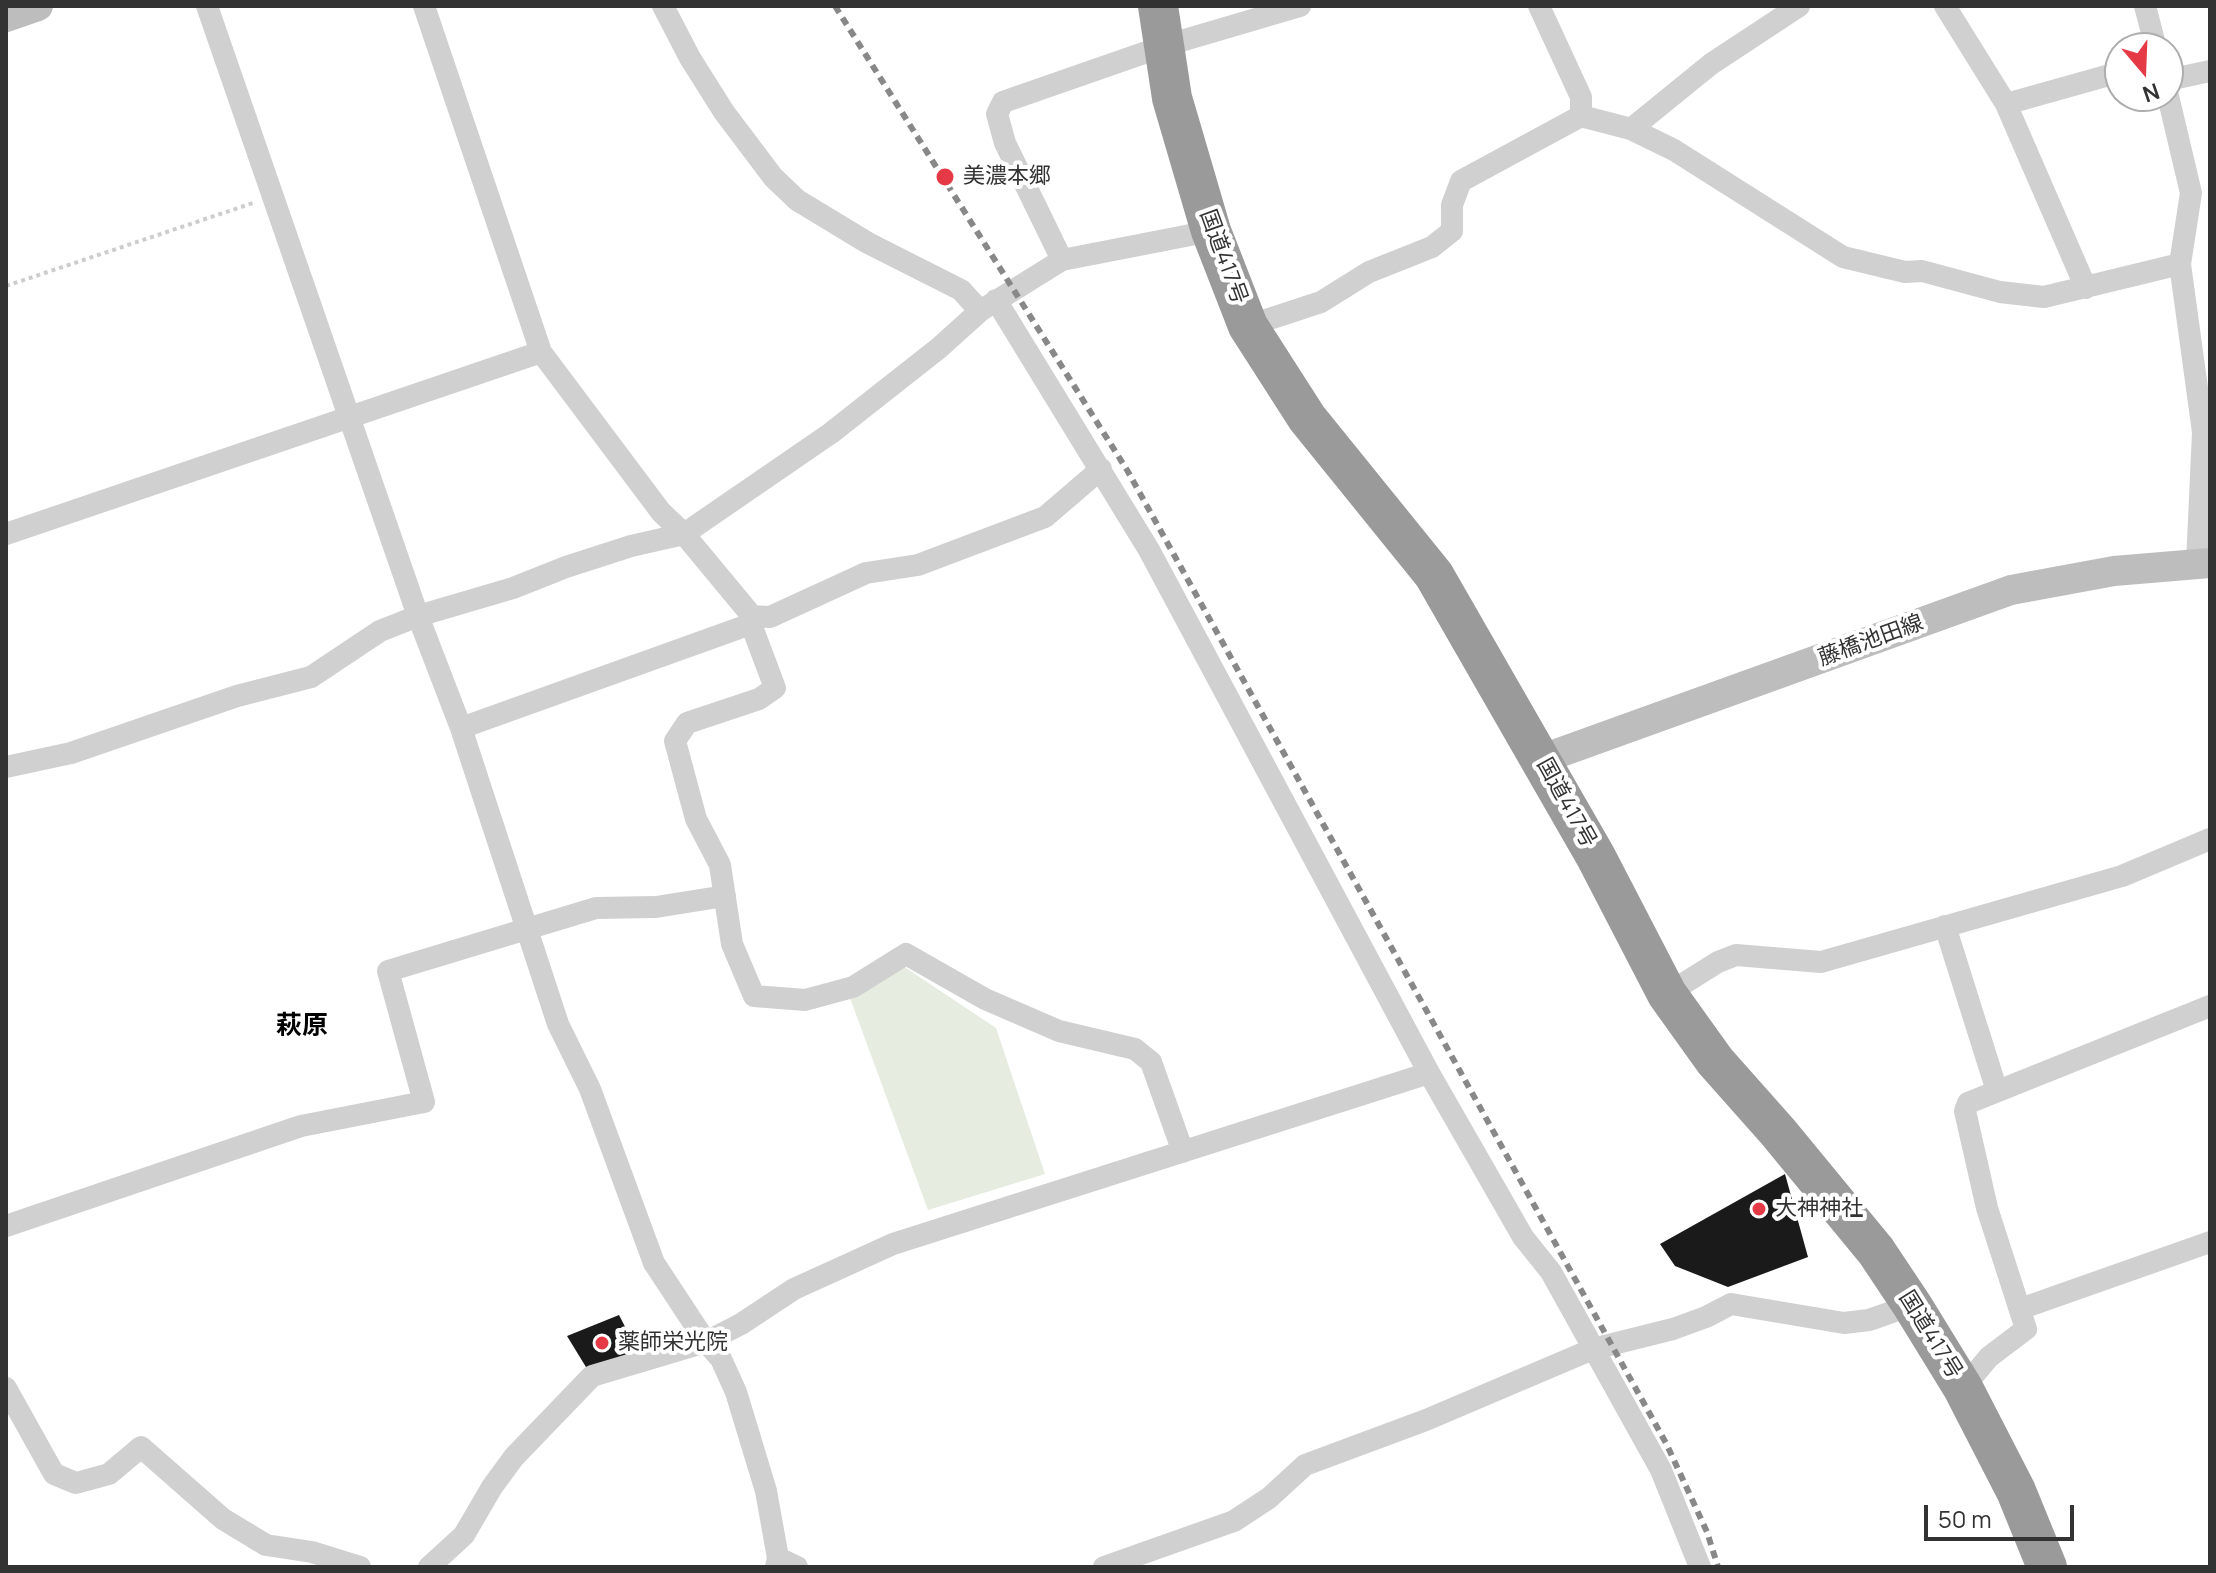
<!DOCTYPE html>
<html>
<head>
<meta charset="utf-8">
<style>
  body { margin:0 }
  #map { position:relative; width:2216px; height:1573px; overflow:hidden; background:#fff; font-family:Manrope,sans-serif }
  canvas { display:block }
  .frame { position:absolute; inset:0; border:8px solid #333; pointer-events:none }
  .north { position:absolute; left:2104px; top:32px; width:80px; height:80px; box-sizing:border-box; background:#fff; border:2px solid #adadad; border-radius:50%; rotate:161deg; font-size:22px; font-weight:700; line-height:32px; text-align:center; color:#333 }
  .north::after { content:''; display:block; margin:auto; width:28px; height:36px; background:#e63946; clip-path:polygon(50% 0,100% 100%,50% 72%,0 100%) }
  .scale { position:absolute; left:1924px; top:1505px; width:150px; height:36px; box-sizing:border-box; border:4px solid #333; border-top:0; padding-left:10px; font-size:24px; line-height:28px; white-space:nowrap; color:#333; -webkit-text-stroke:6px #fff; paint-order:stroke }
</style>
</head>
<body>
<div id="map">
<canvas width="2216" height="1573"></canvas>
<div class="frame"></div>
<div class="north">N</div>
<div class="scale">50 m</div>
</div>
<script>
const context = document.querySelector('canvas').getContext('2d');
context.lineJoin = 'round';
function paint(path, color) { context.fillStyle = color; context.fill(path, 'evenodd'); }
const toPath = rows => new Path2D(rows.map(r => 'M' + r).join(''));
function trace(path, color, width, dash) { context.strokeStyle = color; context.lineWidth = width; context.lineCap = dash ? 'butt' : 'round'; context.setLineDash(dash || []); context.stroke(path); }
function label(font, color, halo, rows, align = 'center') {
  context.font = font + ' Manrope,"Noto Sans JP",sans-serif'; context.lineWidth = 8; context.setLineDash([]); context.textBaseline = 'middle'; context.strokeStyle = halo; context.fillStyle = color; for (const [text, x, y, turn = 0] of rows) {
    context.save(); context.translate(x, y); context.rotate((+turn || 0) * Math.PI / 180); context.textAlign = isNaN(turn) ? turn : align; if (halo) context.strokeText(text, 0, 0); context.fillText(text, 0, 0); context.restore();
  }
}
const green = toPath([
  [903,966,996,1028,1045,1174,928,1210,850,998]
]);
const building = toPath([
  [1785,1174,1808,1257,1728,1287,1675,1266,1660,1244],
  [619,1315,637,1350,589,1372,567,1336]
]);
const path = toPath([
  [6,286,253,203]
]);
const street = toPath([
  [207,6,418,616,461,728,558,1024,590,1089,654,1263,706,1342,721,1359,736,1392,766,1491,778,1558,776,1567],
  [424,6,541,352,661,512,684,534,752,616,770,617,866,573,918,565,1045,517,1101,469],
  [663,6,690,58,724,112,773,177,797,200,868,243,961,290,980,311],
  [1539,6,1581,97,1581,116],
  [1945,6,2006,104,2086,288],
  [2145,6,2156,48],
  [2168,80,2210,71],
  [2168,96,2191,193,2180,264,2203,432,2197,563],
  [2006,104,2120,72],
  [1631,129,1711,64,1799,6],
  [1062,260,1005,143,997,114,1003,102,1164,46,1300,6],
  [996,300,1149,550,1429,1073,1523,1237,1551,1272,1661,1470,1700,1567],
  [1248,326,1321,302,1369,272,1432,247,1452,231,1452,205,1461,181,1581,116,1631,129,1674,150,1843,257,1905,272,1922,271,2000,292,2044,297,2180,264],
  [6,534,541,352],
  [752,616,748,625,754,632,775,688,759,699,687,723,675,741,696,819,720,865,732,944,754,996,805,1000,853,987,906,954,985,999,1059,1031,1135,1049,1151,1062,1183,1152],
  [461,728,748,625],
  [6,767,71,753,237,696,311,677,380,631,418,616,513,588,566,567,631,546,684,534,831,433,939,348,980,311,1062,260,1211,231],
  [1945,926,1997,1091],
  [1667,994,1718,962,1736,955,1821,962,2122,876,2210,839],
  [6,1226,301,1126,424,1102,388,971,596,908,656,907,725,896],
  [2020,1309,2210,1242],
  [6,1388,54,1474,76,1483,109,1474,141,1447,223,1519,266,1545,312,1552,360,1567],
  [1963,1388,1989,1357,2026,1329,1987,1208,1965,1111,1968,1103,2210,1006],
  [778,1558,797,1567],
  [429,1567,464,1535,492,1487,514,1457,592,1376,706,1342,741,1324,794,1289,893,1244,1429,1073],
  [1104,1567,1234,1521,1269,1498,1305,1465,1426,1420,1593,1349,1673,1329,1706,1317,1731,1304,1844,1323,1869,1320,1912,1305]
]);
const secondary = toPath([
  [6,17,38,6],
  [1542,759,2011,590,2114,571,2210,563]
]);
const highway = toPath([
  [1158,6,1172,98,1211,231,1248,326,1307,418,1434,575,1596,857,1667,994,1715,1061,1778,1132,1876,1251,1912,1305,1963,1388,2016,1491,2047,1567]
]);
const rail = toPath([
  [835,6,1127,470,1667,1445,1707,1532,1718,1567]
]);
const markers = [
  [945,177,10,"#e63946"],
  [1759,1209,8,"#e63946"],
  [602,1343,8,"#e63946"]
];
const poiNames = [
  ["美濃本郷",963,177],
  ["大神神社",1775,1209],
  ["薬師栄光院",618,1343]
];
const streetNames = [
  ["国道417号",1223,257,70],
  ["藤橋池田線",1871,641,-20],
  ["国道417号",1566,803,61],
  ["国道417号",1930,1335,58]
];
const quarterNames = [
  ["萩原",302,1027]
];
paint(green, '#e6ecdf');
paint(building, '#1a1a1a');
trace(path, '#cdcdcd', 4, [4, 4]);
trace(street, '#d0d0d0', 22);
trace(secondary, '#bdbdbd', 30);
trace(highway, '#9a9a9a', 40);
trace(rail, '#888', 6, [8, 6]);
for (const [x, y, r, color] of markers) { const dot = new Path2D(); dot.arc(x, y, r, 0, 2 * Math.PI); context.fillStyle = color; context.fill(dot); trace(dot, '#fff', 3); }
label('22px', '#333', '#fff', poiNames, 'left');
label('22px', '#333', '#fff', streetNames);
label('bold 26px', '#000', '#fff', quarterNames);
</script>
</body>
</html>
